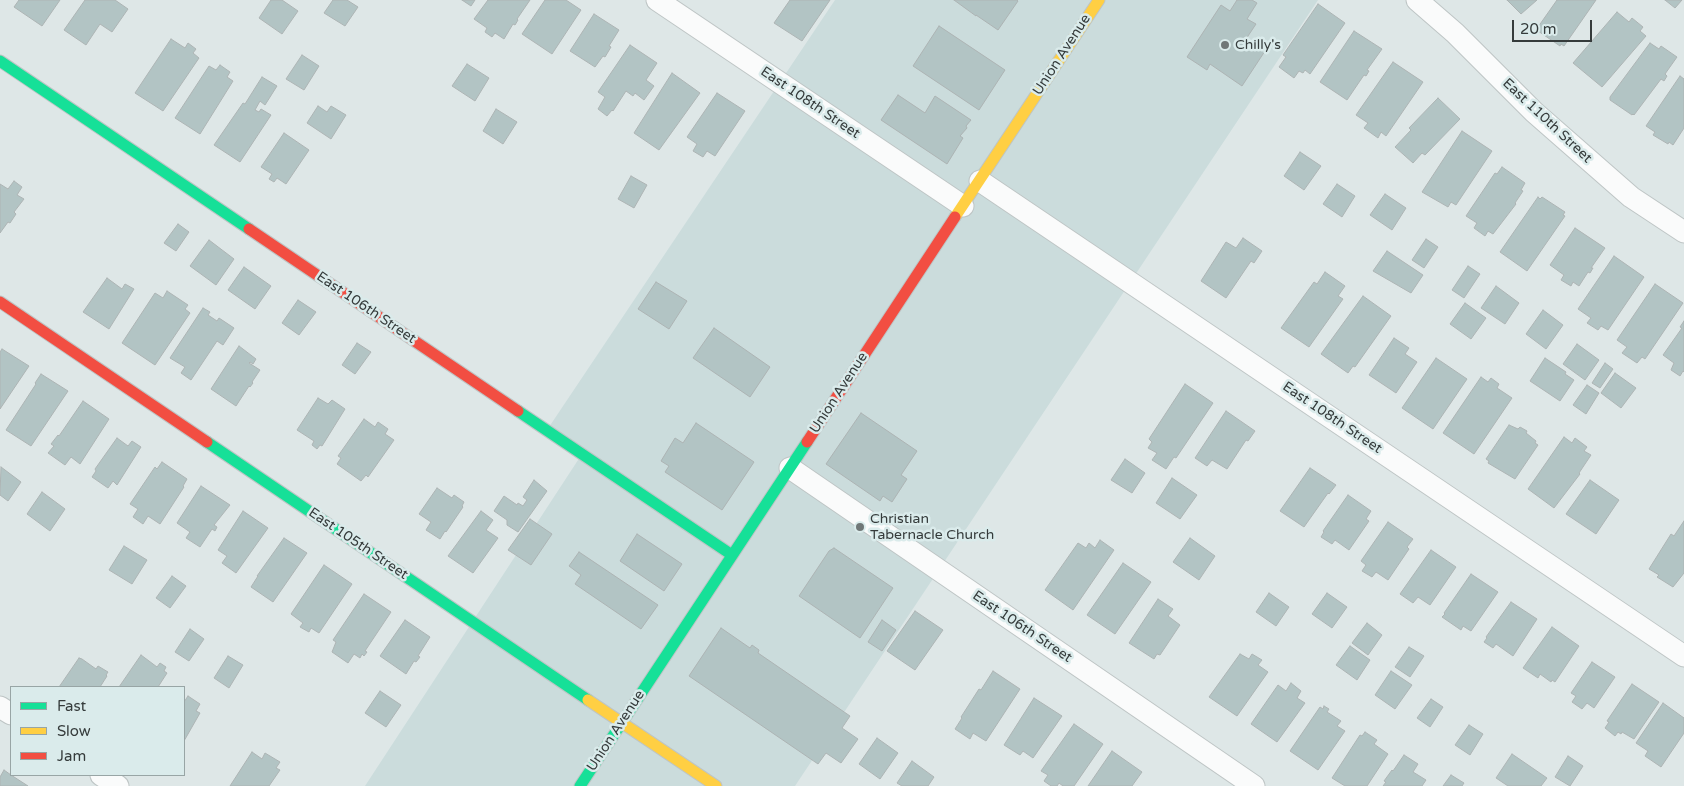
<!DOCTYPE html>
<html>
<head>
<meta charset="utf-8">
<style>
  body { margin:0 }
  #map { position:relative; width:1684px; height:786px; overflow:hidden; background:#dee7e7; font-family:"Varela Round",sans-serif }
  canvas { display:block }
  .legend { position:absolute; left:10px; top:686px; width:175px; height:90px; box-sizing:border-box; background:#daebeb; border:1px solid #98a5a5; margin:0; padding:6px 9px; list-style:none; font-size:15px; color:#353b3b }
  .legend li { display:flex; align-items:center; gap:10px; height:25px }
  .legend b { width:25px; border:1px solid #98a5a5 }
  .scale { position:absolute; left:1512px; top:20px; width:80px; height:22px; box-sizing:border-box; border:2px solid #353b3b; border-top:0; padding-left:6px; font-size:15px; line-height:18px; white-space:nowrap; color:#353b3b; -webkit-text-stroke:4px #daebeb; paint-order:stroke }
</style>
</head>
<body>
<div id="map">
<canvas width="1684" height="786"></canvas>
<ul class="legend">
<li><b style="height:6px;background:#16e098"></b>Fast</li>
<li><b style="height:6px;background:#ffcf43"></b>Slow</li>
<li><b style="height:6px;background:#f24e42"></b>Jam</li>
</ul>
<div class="scale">20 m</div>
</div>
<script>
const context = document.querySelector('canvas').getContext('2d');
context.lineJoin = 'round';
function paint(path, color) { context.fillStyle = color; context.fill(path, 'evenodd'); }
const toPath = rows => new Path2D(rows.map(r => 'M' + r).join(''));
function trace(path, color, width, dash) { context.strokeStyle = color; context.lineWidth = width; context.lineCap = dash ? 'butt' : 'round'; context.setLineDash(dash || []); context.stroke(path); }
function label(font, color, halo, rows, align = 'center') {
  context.font = font + ' "Varela Round",sans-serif'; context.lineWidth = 5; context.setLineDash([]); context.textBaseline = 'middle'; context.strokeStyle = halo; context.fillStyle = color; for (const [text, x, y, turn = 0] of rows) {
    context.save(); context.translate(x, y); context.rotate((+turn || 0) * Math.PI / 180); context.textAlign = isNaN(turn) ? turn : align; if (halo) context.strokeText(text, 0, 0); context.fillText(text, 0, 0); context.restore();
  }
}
const built = toPath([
  [835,0,1318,0,795,786,365,786,582,454,547,430]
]);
const building = toPath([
  [19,0,60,0,42,26,14,7,19,0],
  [85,0,115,0,128,9,112,32,100,24,86,45,64,30,85,0],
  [271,0,282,0,298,11,282,34,259,18,271,0],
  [333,0,347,0,358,7,345,26,324,13,333,0],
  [462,0,475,0,471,6,462,0],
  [488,0,530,0,517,19,518,20,515,25,513,24,504,39,495,33,492,37,485,32,487,28,474,19,488,0],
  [545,0,566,0,581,10,552,54,522,34,545,0],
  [790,0,830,0,802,41,774,23,790,0],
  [954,0,1017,0,1018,1,998,30,976,15,976,16,954,0],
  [1237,0,1252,0,1257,3,1247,19,1256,24,1246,39,1265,51,1242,86,1210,64,1207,70,1187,57,1221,5,1230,11,1237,0],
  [1507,0,1537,0,1521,14,1507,0],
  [1557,0,1596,0,1564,46,1561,44,1560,46,1538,31,1539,28,1538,27,1557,0],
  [1665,0,1682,0,1675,8,1665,0],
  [1318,4,1345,23,1310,74,1305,70,1303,73,1299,71,1294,78,1279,67,1286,57,1283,55,1318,4],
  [1617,12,1629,22,1632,18,1643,27,1640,31,1646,36,1602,87,1573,63,1617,12],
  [594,14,619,30,609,46,611,47,605,57,603,56,595,67,570,51,594,14],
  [939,26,1005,70,979,110,913,66,939,26],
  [1354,31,1382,49,1367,70,1369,71,1366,76,1364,75,1347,100,1320,82,1354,31],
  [171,39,185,48,188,43,196,49,193,53,199,58,163,111,135,93,171,39],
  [1650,43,1659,49,1661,46,1677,57,1665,74,1667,76,1664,81,1661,79,1634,115,1633,114,1632,115,1610,100,1610,97,1650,43],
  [630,45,657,63,646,80,654,86,644,100,635,93,633,96,626,91,613,111,612,110,607,116,598,109,605,97,598,92,630,45],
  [302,55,319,66,304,90,286,79,302,55],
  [1393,62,1423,82,1386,136,1381,132,1378,138,1364,128,1368,123,1356,115,1393,62],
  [467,64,489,78,475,101,452,86,467,64],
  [220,65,230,72,227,77,233,81,200,134,175,118,209,66,216,70,220,65],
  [672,73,700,93,659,150,634,133,672,73],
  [1680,76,1684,79,1684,128,1673,145,1669,142,1668,144,1653,135,1655,132,1646,126,1680,76],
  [262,77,277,86,265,105,260,101,255,110,259,112,261,109,271,115,240,162,214,145,243,103,245,104,262,77],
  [717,93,745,111,715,156,707,151,703,157,693,151,697,144,687,137,717,93],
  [898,95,925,113,935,96,971,120,966,126,967,128,960,136,963,138,947,164,881,120,898,95],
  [1438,98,1460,119,1425,155,1422,153,1413,163,1395,147,1411,130,1409,128,1438,98],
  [318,106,327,112,331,106,346,115,331,139,307,123,318,106],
  [496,109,517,122,503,144,483,131,496,109],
  [1462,131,1492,151,1456,205,1451,202,1448,207,1422,192,1462,131],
  [284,133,309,150,286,184,277,178,274,182,269,179,272,174,261,167,284,133],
  [1300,152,1321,166,1304,190,1284,176,1300,152],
  [1502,167,1525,183,1521,190,1523,191,1515,203,1516,204,1493,234,1488,231,1485,236,1474,228,1477,223,1466,216,1495,173,1497,174,1502,167],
  [631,176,647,185,634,208,618,199,631,176],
  [14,181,22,187,17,195,24,199,14,212,16,214,10,223,8,222,0,233,0,184,8,189,14,181],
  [1337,184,1355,196,1342,217,1323,204,1337,184],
  [1385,194,1406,208,1392,230,1370,215,1385,194],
  [1538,197,1540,199,1542,197,1565,212,1563,215,1565,216,1527,271,1500,252,1538,197],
  [178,224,189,232,176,251,164,243,178,224],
  [1575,228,1605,248,1591,268,1593,268,1590,273,1588,272,1579,286,1573,282,1571,286,1561,280,1564,275,1550,265,1575,228],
  [1243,238,1262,251,1254,263,1251,261,1226,298,1201,281,1226,242,1236,248,1243,238],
  [1426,239,1438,247,1424,268,1412,260,1426,239],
  [209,240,234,259,216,285,190,266,209,240],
  [1387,251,1423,275,1411,293,1373,271,1387,251],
  [1614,256,1644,277,1608,330,1601,326,1598,330,1587,323,1591,318,1578,309,1614,256],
  [1468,266,1480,274,1464,298,1452,290,1468,266],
  [244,267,271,286,255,309,228,290,244,267],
  [1325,272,1345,286,1338,296,1343,299,1309,347,1281,328,1314,282,1317,284,1325,272],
  [107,278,122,289,125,284,134,289,109,329,83,312,107,278],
  [656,282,687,301,669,329,638,309,656,282],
  [1655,284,1683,303,1645,359,1642,357,1637,363,1622,353,1627,347,1617,340,1655,284],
  [1496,286,1519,303,1505,324,1481,308,1496,286],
  [167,291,188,305,185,309,190,313,155,365,122,343,155,293,163,298,167,291],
  [1363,296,1391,316,1355,367,1353,366,1348,373,1321,354,1363,296],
  [298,300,316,312,299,335,282,323,298,300],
  [1465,303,1486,318,1471,339,1450,324,1465,303],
  [203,308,210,312,208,315,217,321,219,318,234,328,223,345,217,341,191,380,181,373,185,367,170,358,203,308],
  [1543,310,1563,325,1546,349,1526,334,1543,310],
  [1684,321,1684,372,1683,371,1680,376,1671,370,1674,363,1663,355,1682,328,1680,327,1684,321],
  [714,328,770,367,750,397,693,358,714,328],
  [1394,338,1409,348,1405,354,1417,362,1396,393,1369,375,1394,338],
  [357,343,371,352,355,374,342,365,357,343],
  [1577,344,1599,360,1585,380,1563,364,1577,344],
  [239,346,256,359,253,364,250,362,249,363,260,370,252,382,253,383,250,387,249,386,236,406,211,389,239,346],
  [2,349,29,366,0,409,0,352,2,349],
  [1436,358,1467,379,1433,429,1402,408,1436,358],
  [1545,358,1566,372,1565,374,1574,380,1560,401,1530,381,1545,358],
  [1605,363,1613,369,1600,388,1592,383,1605,363],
  [1615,373,1636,388,1621,408,1601,393,1615,373],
  [41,374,68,391,31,446,6,430,36,384,35,383,41,374],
  [1481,377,1488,382,1491,378,1499,384,1497,388,1512,398,1474,454,1443,433,1481,377],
  [1185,384,1213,403,1176,458,1174,457,1166,469,1152,460,1157,453,1148,448,1152,442,1149,439,1185,384],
  [1587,385,1599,393,1586,414,1573,405,1587,385],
  [318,398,328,404,332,400,345,409,322,446,320,445,317,449,312,445,314,441,297,430,318,398],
  [83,401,109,419,80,464,71,457,65,465,48,453,54,446,51,444,58,435,59,436,83,401],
  [1226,411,1255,431,1248,441,1246,440,1227,469,1212,460,1207,466,1195,458,1226,411],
  [861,413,917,451,901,475,907,479,892,502,883,496,880,501,826,464,861,413],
  [364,419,375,427,378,422,388,429,385,434,394,440,368,477,366,475,361,481,337,464,341,458,338,456,364,419],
  [696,423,754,462,722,510,665,472,669,466,661,461,675,438,683,443,696,423],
  [1509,425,1518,429,1520,427,1527,431,1526,433,1536,441,1535,443,1538,445,1515,479,1488,463,1489,461,1486,459,1509,425],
  [1564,437,1572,443,1575,438,1587,447,1584,451,1591,455,1579,473,1580,474,1554,508,1528,489,1564,437],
  [117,438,128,446,132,441,141,447,117,485,113,481,108,488,92,477,96,471,95,469,117,438],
  [1125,459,1145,473,1132,493,1111,480,1125,459],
  [162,462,187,479,183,486,184,487,160,524,148,516,143,524,133,517,138,509,130,504,155,467,157,469,162,462],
  [1,467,21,482,8,501,0,495,1,467],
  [1310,468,1336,485,1329,494,1328,493,1304,527,1280,511,1310,468],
  [1172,478,1197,495,1180,519,1156,503,1172,478],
  [534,480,547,491,518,532,507,525,507,520,494,511,504,496,517,505,518,503,523,506,527,500,523,497,534,480],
  [1590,480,1619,500,1596,534,1566,514,1590,480],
  [201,486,230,505,214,525,217,527,215,531,212,529,200,547,186,538,190,532,177,523,201,486],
  [437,488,452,498,454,495,464,502,462,506,463,507,446,532,445,531,440,539,426,530,431,522,419,514,437,488],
  [42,492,65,509,50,531,27,514,42,492],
  [1348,495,1371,511,1366,519,1369,521,1349,550,1335,540,1332,544,1321,537,1324,532,1323,531,1348,495],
  [243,511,268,528,236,573,222,563,227,556,218,550,243,511],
  [481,511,493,520,486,530,498,538,473,573,448,556,481,511],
  [530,519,552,534,531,565,508,550,530,519],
  [1684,521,1684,573,1673,587,1657,577,1659,575,1649,569,1671,534,1674,536,1684,521],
  [1388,522,1413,539,1407,547,1409,549,1388,580,1376,572,1372,577,1362,571,1366,565,1361,561,1388,522],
  [637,534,682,564,664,591,620,561,637,534],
  [284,538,307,553,273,602,251,587,258,576,257,576,284,538],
  [1190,538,1215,556,1199,580,1173,562,1190,538],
  [1100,540,1114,550,1073,610,1045,590,1078,543,1086,548,1089,543,1095,548,1100,540],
  [124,546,147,560,132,584,109,570,124,546],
  [834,548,893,588,860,638,799,596,829,551,834,548],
  [1431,550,1456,567,1430,605,1418,597,1413,603,1400,594,1431,550],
  [579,552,658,605,641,629,575,584,581,575,569,566,579,552],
  [1123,563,1151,582,1115,634,1087,615,1123,563],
  [324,565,352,584,319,633,311,628,309,632,300,627,303,623,291,614,324,565],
  [1471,574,1498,592,1471,631,1463,626,1461,630,1442,617,1445,614,1444,613,1471,574],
  [172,576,186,586,170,608,156,598,172,576],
  [1269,593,1289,607,1276,626,1256,612,1269,593],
  [1327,593,1347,607,1332,628,1312,614,1327,593],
  [364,594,391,612,365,651,367,652,364,656,362,654,360,658,354,654,348,663,332,652,336,642,333,640,364,594],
  [1158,599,1173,609,1168,616,1180,625,1160,655,1157,654,1154,659,1129,643,1158,599],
  [1511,602,1537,619,1513,656,1496,644,1493,648,1484,642,1487,638,1486,637,1511,602],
  [915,611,943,630,915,670,887,651,915,611],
  [405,620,430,637,418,656,420,657,416,662,414,661,406,674,380,656,405,620],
  [882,620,896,630,882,651,868,642,882,620],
  [1367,623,1382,635,1368,655,1352,643,1367,623],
  [1552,627,1579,646,1555,682,1552,680,1551,682,1540,674,1538,678,1523,668,1552,627],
  [721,628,750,648,752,645,759,650,758,653,850,716,842,728,858,739,841,763,826,753,818,764,689,676,721,628],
  [190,629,204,639,189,661,175,652,190,629],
  [1350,646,1370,660,1357,680,1336,665,1350,646],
  [1409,647,1424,656,1410,677,1395,667,1409,647],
  [1240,654,1249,659,1252,654,1262,660,1258,665,1268,672,1237,716,1209,697,1240,654],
  [141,655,157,667,160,663,166,667,164,671,167,673,158,687,119,687,141,655],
  [228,656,243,665,229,688,214,678,228,656],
  [79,658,82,659,96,669,98,666,108,672,106,675,107,676,100,687,59,687,79,658],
  [1592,662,1615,677,1594,708,1587,703,1582,709,1572,702,1576,696,1571,693,1592,662],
  [993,671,1020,689,986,741,973,733,970,739,955,729,962,718,961,717,979,689,981,690,993,671],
  [1391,671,1412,685,1395,709,1375,695,1391,671],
  [1291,683,1301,691,1297,698,1305,703,1277,742,1251,724,1278,685,1286,691,1291,683],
  [1632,684,1659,702,1634,739,1622,732,1621,734,1618,732,1615,736,1605,728,1609,722,1607,721,1632,684],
  [380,691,401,705,386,727,365,713,380,691],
  [188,696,200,704,196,711,200,713,184,741,184,702,188,696],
  [1034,698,1062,716,1033,758,1023,751,1020,755,1004,745,1034,698],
  [1431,699,1443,707,1430,727,1417,718,1431,699],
  [1663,703,1684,718,1684,733,1661,767,1645,756,1648,751,1636,743,1663,703],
  [1324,706,1329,709,1327,712,1341,721,1337,726,1345,731,1318,770,1290,751,1320,707,1323,709,1324,706],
  [1074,724,1103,744,1074,786,1063,786,1059,783,1057,786,1051,786,1044,781,1048,775,1041,771,1074,724],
  [1469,725,1483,734,1470,755,1455,745,1469,725],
  [1365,732,1377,740,1374,744,1388,754,1367,786,1345,786,1332,778,1360,735,1362,736,1365,732],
  [877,738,898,753,880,779,859,764,877,738],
  [1112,751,1142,772,1132,786,1088,786,1112,751],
  [252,752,262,759,265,753,280,762,276,768,280,770,269,786,230,786,252,752],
  [1512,754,1547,778,1541,786,1508,786,1496,778,1512,754],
  [1404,755,1418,764,1413,772,1426,780,1422,786,1383,786,1386,782,1384,781,1392,770,1393,771,1404,755],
  [1568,756,1583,766,1570,786,1555,777,1568,756],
  [912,761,934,777,928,786,902,786,897,783,912,761],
  [4,770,11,775,28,786,0,786,0,777,4,770],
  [1451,775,1464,783,1462,786,1443,786,1451,775]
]);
const street = toPath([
  [657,0,963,206],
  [1417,0,1455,33,1534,112,1631,197,1684,232],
  [980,181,1684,656],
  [790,468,1254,786],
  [0,707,11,714],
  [101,775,118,786]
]);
const fast = toPath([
  [0,61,249,229],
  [518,411,732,555],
  [207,442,588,700],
  [580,786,807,442]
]);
const slow = toPath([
  [955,217,1099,0],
  [588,700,716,786]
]);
const jam = toPath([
  [249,229,518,411],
  [0,302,207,442],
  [807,442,955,217]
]);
const markers = [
  [1225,45,5,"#707777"],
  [860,527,5,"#707777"]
];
const poiNames = [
  ["Chilly's",1235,45],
  ["Christian",870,519],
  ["Tabernacle Church",870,535]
];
const streetNames = [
  ["Union Avenue",1062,55,-57],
  ["East 108th Street",810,103,34],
  ["East 110th Street",1547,121,43],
  ["East 106th Street",366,308,34],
  ["Union Avenue",839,393,-57],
  ["East 108th Street",1332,418,34],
  ["East 105th Street",358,544,34],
  ["East 106th Street",1022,627,34],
  ["Union Avenue",616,731,-57]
];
paint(built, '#cbdcdc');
paint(building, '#b2c4c4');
trace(building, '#adb4b4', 1);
trace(street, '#bec5c5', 23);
trace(fast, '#bec5c5', 13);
trace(slow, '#bec5c5', 13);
trace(jam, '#bec5c5', 13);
trace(street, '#fafbfb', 21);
trace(fast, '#16e098', 11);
trace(slow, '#ffcf43', 11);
trace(jam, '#f24e42', 11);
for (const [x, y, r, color] of markers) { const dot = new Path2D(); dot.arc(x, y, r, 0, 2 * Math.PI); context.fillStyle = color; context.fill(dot); trace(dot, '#daebeb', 2); }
label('14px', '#353b3b', '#daebeb', poiNames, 'left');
label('14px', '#353b3b', '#daebeb', streetNames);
</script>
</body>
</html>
